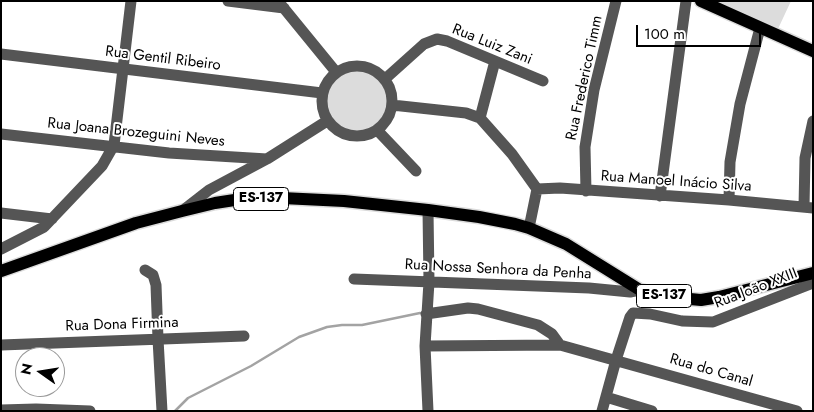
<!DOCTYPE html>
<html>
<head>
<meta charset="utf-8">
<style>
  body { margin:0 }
  #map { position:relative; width:814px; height:412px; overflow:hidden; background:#fff; font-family:Jost,sans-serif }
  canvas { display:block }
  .frame { position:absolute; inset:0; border:2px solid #000; pointer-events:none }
  .north { position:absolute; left:15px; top:347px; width:50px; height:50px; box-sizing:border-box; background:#fff; border:1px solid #999; border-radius:50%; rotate:283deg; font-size:14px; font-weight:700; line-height:20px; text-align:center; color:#000 }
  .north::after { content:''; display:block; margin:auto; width:18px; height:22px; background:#000; clip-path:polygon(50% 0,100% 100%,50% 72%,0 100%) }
  .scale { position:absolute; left:636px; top:25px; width:125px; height:22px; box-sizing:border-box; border:2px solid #000; border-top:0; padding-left:6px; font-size:15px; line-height:18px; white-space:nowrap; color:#000; -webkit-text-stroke:4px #fff; paint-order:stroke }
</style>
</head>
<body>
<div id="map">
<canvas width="814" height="412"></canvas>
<div class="frame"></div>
<div class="north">N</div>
<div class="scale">100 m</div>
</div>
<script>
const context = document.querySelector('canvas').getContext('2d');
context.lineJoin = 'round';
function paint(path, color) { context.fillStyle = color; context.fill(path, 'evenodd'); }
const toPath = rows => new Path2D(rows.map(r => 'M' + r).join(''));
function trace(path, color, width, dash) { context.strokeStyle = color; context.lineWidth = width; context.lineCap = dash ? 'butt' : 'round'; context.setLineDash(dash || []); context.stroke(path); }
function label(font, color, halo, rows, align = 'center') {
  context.font = font + ' Jost,sans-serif'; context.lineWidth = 4; context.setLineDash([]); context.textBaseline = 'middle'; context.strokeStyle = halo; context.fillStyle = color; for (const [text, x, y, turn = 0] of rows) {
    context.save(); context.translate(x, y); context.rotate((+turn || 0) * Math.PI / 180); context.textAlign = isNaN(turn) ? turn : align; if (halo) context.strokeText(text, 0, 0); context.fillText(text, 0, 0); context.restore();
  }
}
const green = toPath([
  [705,1,791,1,777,31],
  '325 101a31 31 0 1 1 62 0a31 31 0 1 1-62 0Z'
]);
const stream = toPath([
  [175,411,188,398,251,366,299,337,327,327,342,325,362,325,420,313]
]);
const minor = toPath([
  [228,1,284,8],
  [278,1,336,72],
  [1,54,322,93],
  '322 101a35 35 0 1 1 70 0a35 35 0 1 1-70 0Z',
  [385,79,424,44,437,39,447,41,543,81],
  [392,105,466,113,480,118,512,154,537,189,529,228],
  [480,118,495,61],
  [377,130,416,171],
  [1,134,169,153,267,159],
  [537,189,560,188,729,200,813,208],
  [586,191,585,147,594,90,616,1],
  [660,196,686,1],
  [729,200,730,162,740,104,760,28],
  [804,207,805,158,813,121],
  [182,211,209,190,267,159,327,121],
  [1,213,52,219],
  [1,249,44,227,102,166,114,145,131,1],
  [145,270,153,275,156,285,158,339,162,411],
  [354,279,589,288,630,292,640,290],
  [426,314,468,308,478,309,538,325,552,334,560,345],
  [1,345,244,336],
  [425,346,560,345,797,411],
  [606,397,652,411],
  [1,410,36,409,90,411],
  [428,411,425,346,429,282,428,210],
  [602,411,616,360,630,317,633,313,650,314,682,321,713,322,813,283]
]);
const major = toPath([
  [701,1,813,51],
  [1,271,136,223,182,211,215,203,241,199,282,198,344,201,428,210,479,217,515,224,529,228,566,244,640,290,668,297,701,300,719,297,813,273]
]);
const shields = [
  [261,199,55],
  [664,296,55]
];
const shieldNames = [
  ["ES-137",261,199],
  ["ES-137",664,296]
];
const streetNames = [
  ["Rua Luiz Zani",492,45,22],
  ["Rua Gentil Ribeiro",163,59,7],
  ["Rua Frederico Timm",585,78,-78],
  ["Rua Joana Brozeguini Neves",136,133,6],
  ["Rua Manoel Inácio Silva",676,182,4],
  ["Rua Nossa Senhora da Penha",498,270,3],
  ["Rua João XXIII",756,289,-21],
  ["Rua Dona Firmina",122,325,-2],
  ["Rua do Canal",711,371,16]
];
paint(green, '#dcdcdc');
trace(stream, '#a3a3a3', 2.5);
trace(major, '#dbdbdb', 15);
trace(minor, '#555', 11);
trace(major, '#000', 12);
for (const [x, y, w] of shields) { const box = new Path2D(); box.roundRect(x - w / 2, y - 11.5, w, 23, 4); context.fillStyle = '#fff'; context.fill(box); trace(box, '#000', 1); }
label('bold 14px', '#000', null, shieldNames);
label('15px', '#000', '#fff', streetNames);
</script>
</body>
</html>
